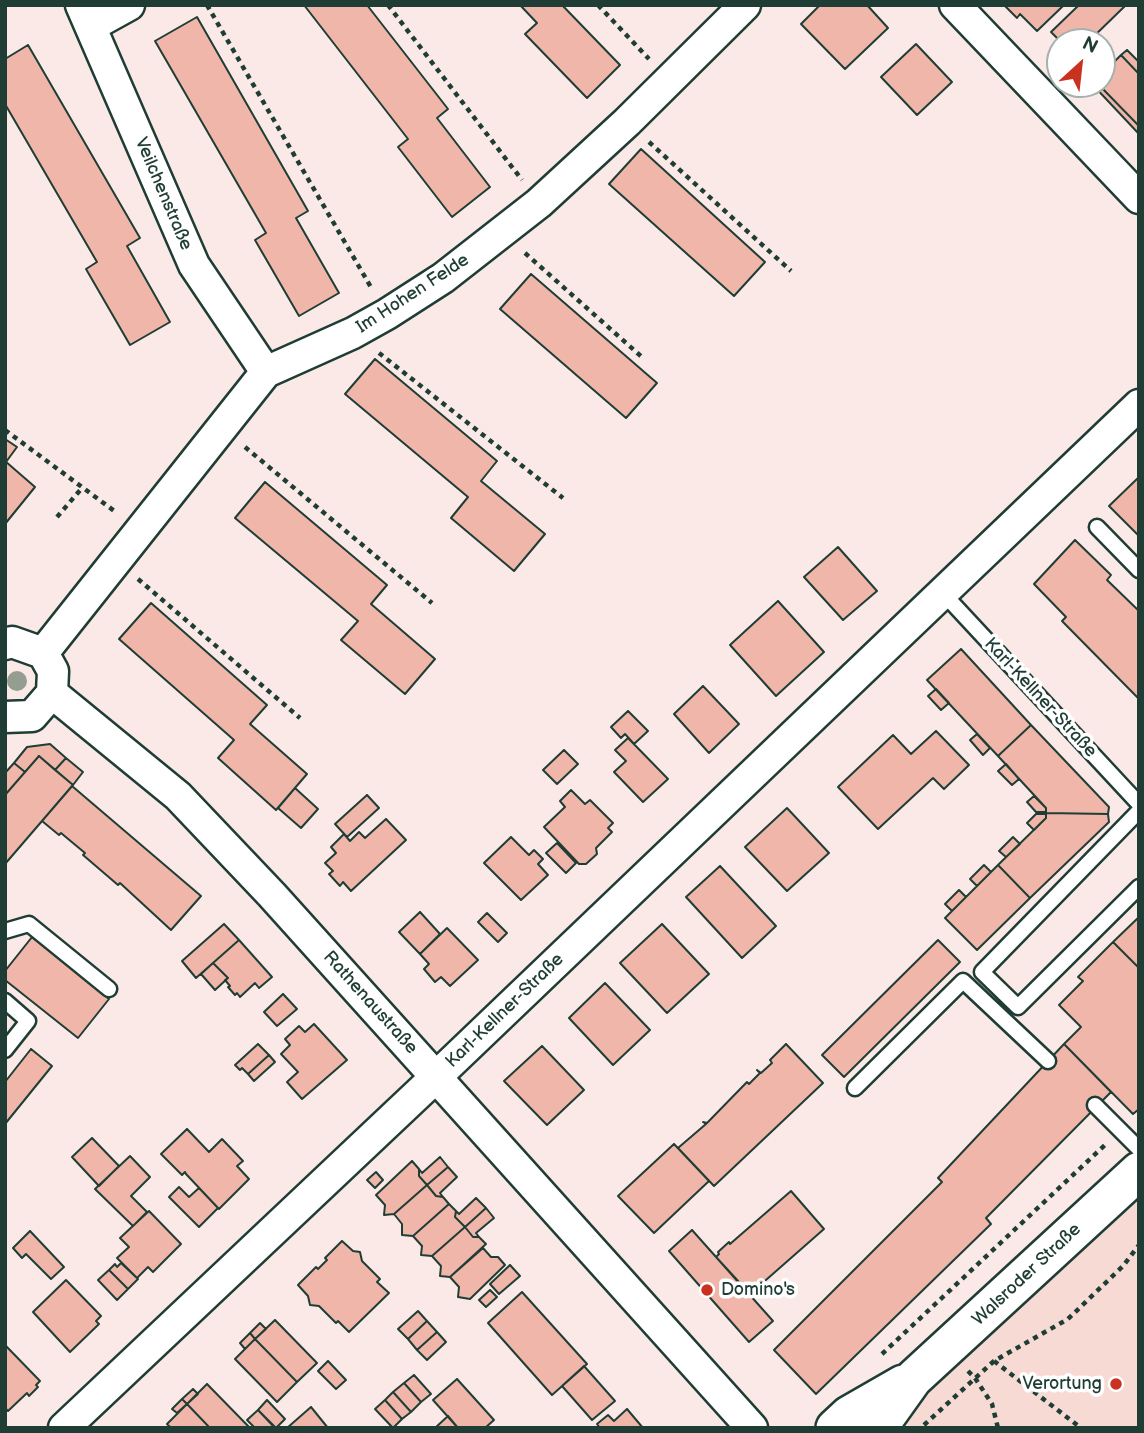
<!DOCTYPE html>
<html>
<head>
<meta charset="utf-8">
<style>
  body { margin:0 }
  #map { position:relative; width:1144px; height:1433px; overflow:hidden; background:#fae9e6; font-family:"Balsamiq Sans",sans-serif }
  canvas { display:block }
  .frame { position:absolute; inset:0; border:7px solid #1f3d34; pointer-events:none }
  .north { position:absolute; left:1046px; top:28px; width:70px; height:70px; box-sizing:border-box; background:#fff; border:2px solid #a5b1ae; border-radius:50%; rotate:27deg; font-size:19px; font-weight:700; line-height:28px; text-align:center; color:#1f3d34 }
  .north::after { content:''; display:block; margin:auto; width:24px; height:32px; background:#c8321e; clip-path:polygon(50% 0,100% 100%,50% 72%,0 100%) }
</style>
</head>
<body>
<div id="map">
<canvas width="1144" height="1433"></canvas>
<div class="frame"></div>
<div class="north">N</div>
</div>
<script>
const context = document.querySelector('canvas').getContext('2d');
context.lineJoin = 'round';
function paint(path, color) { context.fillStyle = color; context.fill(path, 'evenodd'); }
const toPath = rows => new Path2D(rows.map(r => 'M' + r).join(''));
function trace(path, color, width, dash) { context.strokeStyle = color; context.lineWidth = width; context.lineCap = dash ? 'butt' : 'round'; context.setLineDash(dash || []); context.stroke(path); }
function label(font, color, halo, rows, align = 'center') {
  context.font = font + ' "Balsamiq Sans",sans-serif'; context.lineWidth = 7; context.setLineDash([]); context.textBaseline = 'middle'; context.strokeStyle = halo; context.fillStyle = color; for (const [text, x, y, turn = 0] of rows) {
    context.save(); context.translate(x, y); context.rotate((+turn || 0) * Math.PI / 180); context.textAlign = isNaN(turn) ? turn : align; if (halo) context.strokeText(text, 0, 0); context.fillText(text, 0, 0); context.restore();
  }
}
const built = toPath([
  [1139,1171,1139,1428,857,1428]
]);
const building = toPath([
  [304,5,367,5,448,109,437,118,490,187,452,217,398,147,408,139,304,5],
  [520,5,562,5,620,65,587,98,525,34,537,23,520,5],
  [820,5,867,5,888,28,845,69,801,24,820,5],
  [1004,5,1064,5,1037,31,1020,14,1017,18,1004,5],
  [1079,5,1126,5,1088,42,1061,42,1051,32,1079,5],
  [197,17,308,211,296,218,339,293,299,316,255,240,266,233,155,41,197,17],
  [916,44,952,82,917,115,881,77,916,44],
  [28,45,140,238,127,246,170,322,130,345,86,269,97,262,5,104,5,59,28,45],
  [1127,50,1139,62,1139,74,1121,55,1127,50],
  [1121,55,1139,74,1139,126,1098,84,1102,84,1102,74,1121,55],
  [1092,84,1098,84,1139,126,1139,134,1092,84],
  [641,149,765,262,734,296,609,184,641,149],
  [531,274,657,383,626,418,500,309,531,274],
  [375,359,497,461,481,481,545,534,514,571,451,518,468,497,345,394,375,359],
  [5,439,17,447,6,462,5,461,5,439],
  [5,461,35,487,5,524,5,461],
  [1139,477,1139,536,1109,506,1139,477],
  [265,482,387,585,371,604,435,659,405,694,341,640,358,621,235,518,265,482],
  [1075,540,1111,575,1107,580,1139,611,1139,699,1062,621,1066,617,1034,584,1075,540],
  [838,547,877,591,843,620,804,577,838,547],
  [778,601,824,652,776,696,730,645,778,601],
  [151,603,267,705,250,724,307,774,276,810,218,758,234,740,119,639,151,603],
  [961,649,1031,725,998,756,927,680,961,649],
  [703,686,739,724,709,753,674,714,703,686],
  [936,689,949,703,941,710,928,696,936,689],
  [628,711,648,731,634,744,625,734,621,738,611,727,628,711],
  [1031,725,1109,807,1108,814,1046,813,1046,808,998,756,1031,725],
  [936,731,969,765,944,789,933,778,878,829,838,787,893,735,911,754,936,731],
  [977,734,990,748,983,755,970,740,977,734],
  [628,738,668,779,643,802,614,772,626,761,615,750,628,738],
  [50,744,66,758,55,770,39,756,25,772,14,763,27,747,50,744],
  [564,750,578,764,557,784,543,770,564,750],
  [39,756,73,785,5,864,5,795,39,756],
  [66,758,83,772,73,785,55,770,66,758],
  [14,763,25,772,5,795,5,773,14,763],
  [1006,764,1019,779,1012,785,998,771,1006,764],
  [72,786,201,896,171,930,120,883,118,885,83,855,85,853,61,833,59,835,42,821,72,786],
  [295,788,318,809,301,828,278,808,295,788],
  [571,790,585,804,590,800,613,823,608,828,612,832,596,848,597,854,586,864,579,864,544,827,565,807,560,801,571,790],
  [367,795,379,808,347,837,335,824,367,795],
  [1034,796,1046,808,1046,812,1036,812,1027,802,1034,796],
  [787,808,829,853,787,891,745,847,787,808],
  [1046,813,1108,814,1109,822,1030,898,998,865,1046,818,1046,813],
  [1036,814,1046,814,1046,818,1034,830,1027,823,1036,814],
  [386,819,406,840,351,891,343,882,340,886,329,874,333,871,325,863,336,853,331,847,344,834,350,841,359,832,365,838,386,819],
  [511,837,529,855,534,850,543,859,538,864,548,875,521,900,484,863,511,837],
  [1013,837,1020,844,1006,857,999,851,1013,837],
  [557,843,576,863,566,873,546,853,557,843],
  [984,865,991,872,977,886,970,879,984,865],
  [998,865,1030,898,977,950,945,918,998,865],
  [720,866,776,926,742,958,686,897,720,866],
  [959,890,966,897,952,911,945,904,959,890],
  [420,912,440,934,420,954,399,932,420,912],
  [487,913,507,933,498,942,478,922,487,913],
  [1139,917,1139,968,1113,942,1139,917],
  [224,924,239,940,196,978,182,961,224,924],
  [662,924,709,974,667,1013,620,963,662,924],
  [447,928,478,960,450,986,441,977,435,982,424,969,429,964,420,954,447,928],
  [32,937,109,999,78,1038,5,980,5,971,32,937],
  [239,940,272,977,259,988,255,983,240,997,237,993,235,995,228,987,230,986,225,980,228,978,213,963,239,940],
  [938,940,960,962,844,1077,822,1055,938,940],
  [1113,942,1139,968,1139,1109,1133,1114,1064,1044,1081,1027,1059,1005,1083,981,1078,977,1113,942],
  [213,963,228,978,215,990,201,974,213,963],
  [605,983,650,1030,613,1065,569,1018,605,983],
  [283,994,297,1009,277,1026,264,1012,283,994],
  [314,1024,347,1060,302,1099,287,1082,298,1072,281,1054,290,1045,285,1039,299,1026,305,1032,314,1024],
  [258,1044,269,1055,248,1074,242,1068,240,1070,235,1065,258,1044],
  [786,1044,823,1083,714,1186,678,1148,706,1124,703,1122,707,1123,747,1082,749,1084,760,1073,757,1070,761,1073,772,1063,770,1060,786,1044],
  [1064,1044,1111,1092,986,1218,991,1224,816,1394,774,1350,942,1182,938,1178,1064,1044],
  [542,1046,584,1090,547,1125,504,1081,542,1046],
  [31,1049,52,1066,5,1124,5,1082,31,1049],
  [269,1055,275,1062,254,1081,248,1074,269,1055],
  [187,1129,209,1152,222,1139,243,1161,237,1166,249,1179,219,1209,186,1174,185,1172,182,1175,161,1154,187,1129],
  [92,1138,119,1166,99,1186,72,1157,92,1138],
  [674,1144,709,1181,654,1233,618,1196,674,1144],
  [130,1156,150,1177,131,1196,147,1212,133,1226,95,1189,130,1156],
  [440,1157,448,1167,427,1185,419,1176,419,1169,422,1173,440,1157],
  [412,1161,419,1169,419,1176,427,1185,394,1214,384,1215,385,1205,376,1195,412,1161],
  [448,1167,457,1177,440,1193,443,1197,436,1196,427,1185,448,1167],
  [376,1172,383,1180,375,1188,367,1180,376,1172],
  [427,1185,436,1196,443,1197,449,1204,413,1236,402,1235,402,1224,394,1214,427,1185],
  [179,1187,189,1197,199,1188,218,1208,199,1227,169,1197,179,1187],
  [791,1191,824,1229,750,1294,716,1257,719,1254,718,1252,729,1242,730,1244,791,1191],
  [476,1198,486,1208,465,1227,455,1217,456,1211,459,1214,476,1198],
  [449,1204,456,1211,455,1217,465,1227,432,1256,421,1255,422,1246,413,1236,449,1204],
  [486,1208,494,1218,476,1233,479,1237,473,1237,465,1227,486,1208],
  [149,1211,181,1244,153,1272,148,1267,137,1278,117,1258,129,1247,120,1238,149,1211],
  [465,1227,473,1237,479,1237,486,1244,450,1277,440,1276,441,1266,432,1256,465,1227],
  [692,1230,773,1321,749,1342,669,1251,692,1230],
  [30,1231,64,1267,51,1279,26,1254,22,1258,13,1248,30,1231],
  [342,1241,353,1251,360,1252,362,1261,380,1279,377,1282,389,1293,349,1332,338,1321,336,1323,319,1306,310,1305,308,1296,298,1285,316,1267,318,1269,327,1260,325,1258,342,1241],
  [483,1248,491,1257,498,1257,505,1265,470,1299,458,1297,459,1287,450,1277,483,1248],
  [121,1263,138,1279,128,1289,109,1270,115,1264,117,1267,121,1263],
  [510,1265,520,1276,499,1294,490,1284,510,1265],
  [109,1270,128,1289,117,1300,98,1280,109,1270],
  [66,1280,101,1316,96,1321,99,1324,70,1352,33,1312,66,1280],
  [490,1290,497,1297,486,1307,479,1300,490,1290],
  [522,1292,587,1364,552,1395,488,1323,522,1292],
  [418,1311,427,1321,408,1339,398,1329,418,1311],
  [275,1320,317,1363,297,1382,255,1339,275,1320],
  [427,1321,437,1332,417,1350,408,1339,427,1321],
  [260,1323,266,1329,255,1339,250,1333,260,1323],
  [437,1332,446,1342,427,1360,417,1350,437,1332],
  [250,1333,255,1339,245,1349,240,1343,250,1333],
  [255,1339,297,1382,277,1402,235,1359,255,1339],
  [5,1345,40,1381,36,1385,38,1387,29,1396,27,1393,8,1411,5,1408,5,1345],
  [328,1361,346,1380,336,1389,318,1371,328,1361],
  [584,1366,615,1401,592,1420,562,1386,584,1366],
  [414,1375,431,1394,421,1402,404,1383,414,1375],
  [457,1379,494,1420,485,1428,458,1428,433,1400,457,1379],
  [404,1383,421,1402,411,1412,393,1392,404,1383],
  [207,1384,249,1427,248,1428,210,1428,187,1404,207,1384],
  [193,1389,198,1394,187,1404,182,1399,193,1389],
  [393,1392,411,1412,402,1419,385,1400,393,1392],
  [182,1399,187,1404,177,1413,172,1409,182,1399],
  [267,1400,285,1419,276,1428,258,1410,267,1400],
  [385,1400,402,1419,393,1428,375,1409,385,1400],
  [187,1404,210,1428,171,1428,167,1424,187,1404],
  [311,1407,328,1428,287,1428,311,1407],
  [627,1409,643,1428,600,1428,597,1424,608,1415,614,1421,627,1409],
  [258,1410,275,1428,255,1428,247,1420,258,1410],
  [448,1416,458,1428,435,1428,448,1416]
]);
const path = toPath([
  [207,5,372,289],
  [388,5,522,180],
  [598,5,649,59],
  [649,142,791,271],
  [525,253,643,358],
  [379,353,563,498],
  [5,430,117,513],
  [245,447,432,603],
  [57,517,82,488],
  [138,579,300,718],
  [882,1354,1106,1144],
  [994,1361,1081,1428],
  [968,1371,975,1378,992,1404,998,1428],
  [924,1425,994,1361,1068,1319,1123,1266,1139,1245]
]);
const service = toPath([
  [1097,527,1139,570],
  [942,592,1139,804],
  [1139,811,982,972,1018,1007,1139,887],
  [5,931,29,924,109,989],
  [5,1001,28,1021,5,1050],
  [855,1088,963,981,1048,1061],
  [1095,1105,1139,1149]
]);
const minor = toPath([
  [81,5,194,265,266,372],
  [955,5,1139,198],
  [91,26,129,5],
  [5,644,12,642,43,653,53,671,52,693,32,716,5,717],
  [43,653,266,372,353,333,387,314,443,278,539,203,627,122,745,5],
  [52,693,178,796,272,895,752,1428],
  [64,1428,437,1076,1139,405]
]);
const tertiary = toPath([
  [835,1428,849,1415,903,1384],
  [878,1428,913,1379,1139,1171]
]);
const trees = [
  [17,681]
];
const markers = [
  [707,1290,7,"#c8321e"],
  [1116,1384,7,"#c8321e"]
];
const streetNames = [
  ["Veilchenstraße",163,194,67],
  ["Im Hohen Felde",413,294,-33],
  ["Karl-Kellner-Straße",1040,698,47],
  ["Rathenaustraße",370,1003,48],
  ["Karl-Kellner-Straße",505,1011,-44],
  ["Walsroder Straße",1027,1275,-43]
];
const poiNames = [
  ["Domino's",721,1290],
  ["Verortung",1102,1384,"right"]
];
paint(built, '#f7dad4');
paint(building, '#f0b6aa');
trace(building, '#1f3d34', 2);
trace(service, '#1f3d34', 19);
trace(minor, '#1f3d34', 35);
trace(tertiary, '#1f3d34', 42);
trace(path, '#1f3d34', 4.5, [5, 5]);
trace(service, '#fff', 14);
trace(minor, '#fff', 30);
trace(tertiary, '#fff', 37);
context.fillStyle = '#959d90';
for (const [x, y] of trees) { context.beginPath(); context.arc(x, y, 10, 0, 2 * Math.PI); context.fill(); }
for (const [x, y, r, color] of markers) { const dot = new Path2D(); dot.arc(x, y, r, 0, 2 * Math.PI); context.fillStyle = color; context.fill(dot); trace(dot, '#fff', 2.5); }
label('18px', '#1f3d34', '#fff', streetNames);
label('18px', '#1f3d34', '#fff', poiNames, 'left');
</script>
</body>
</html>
